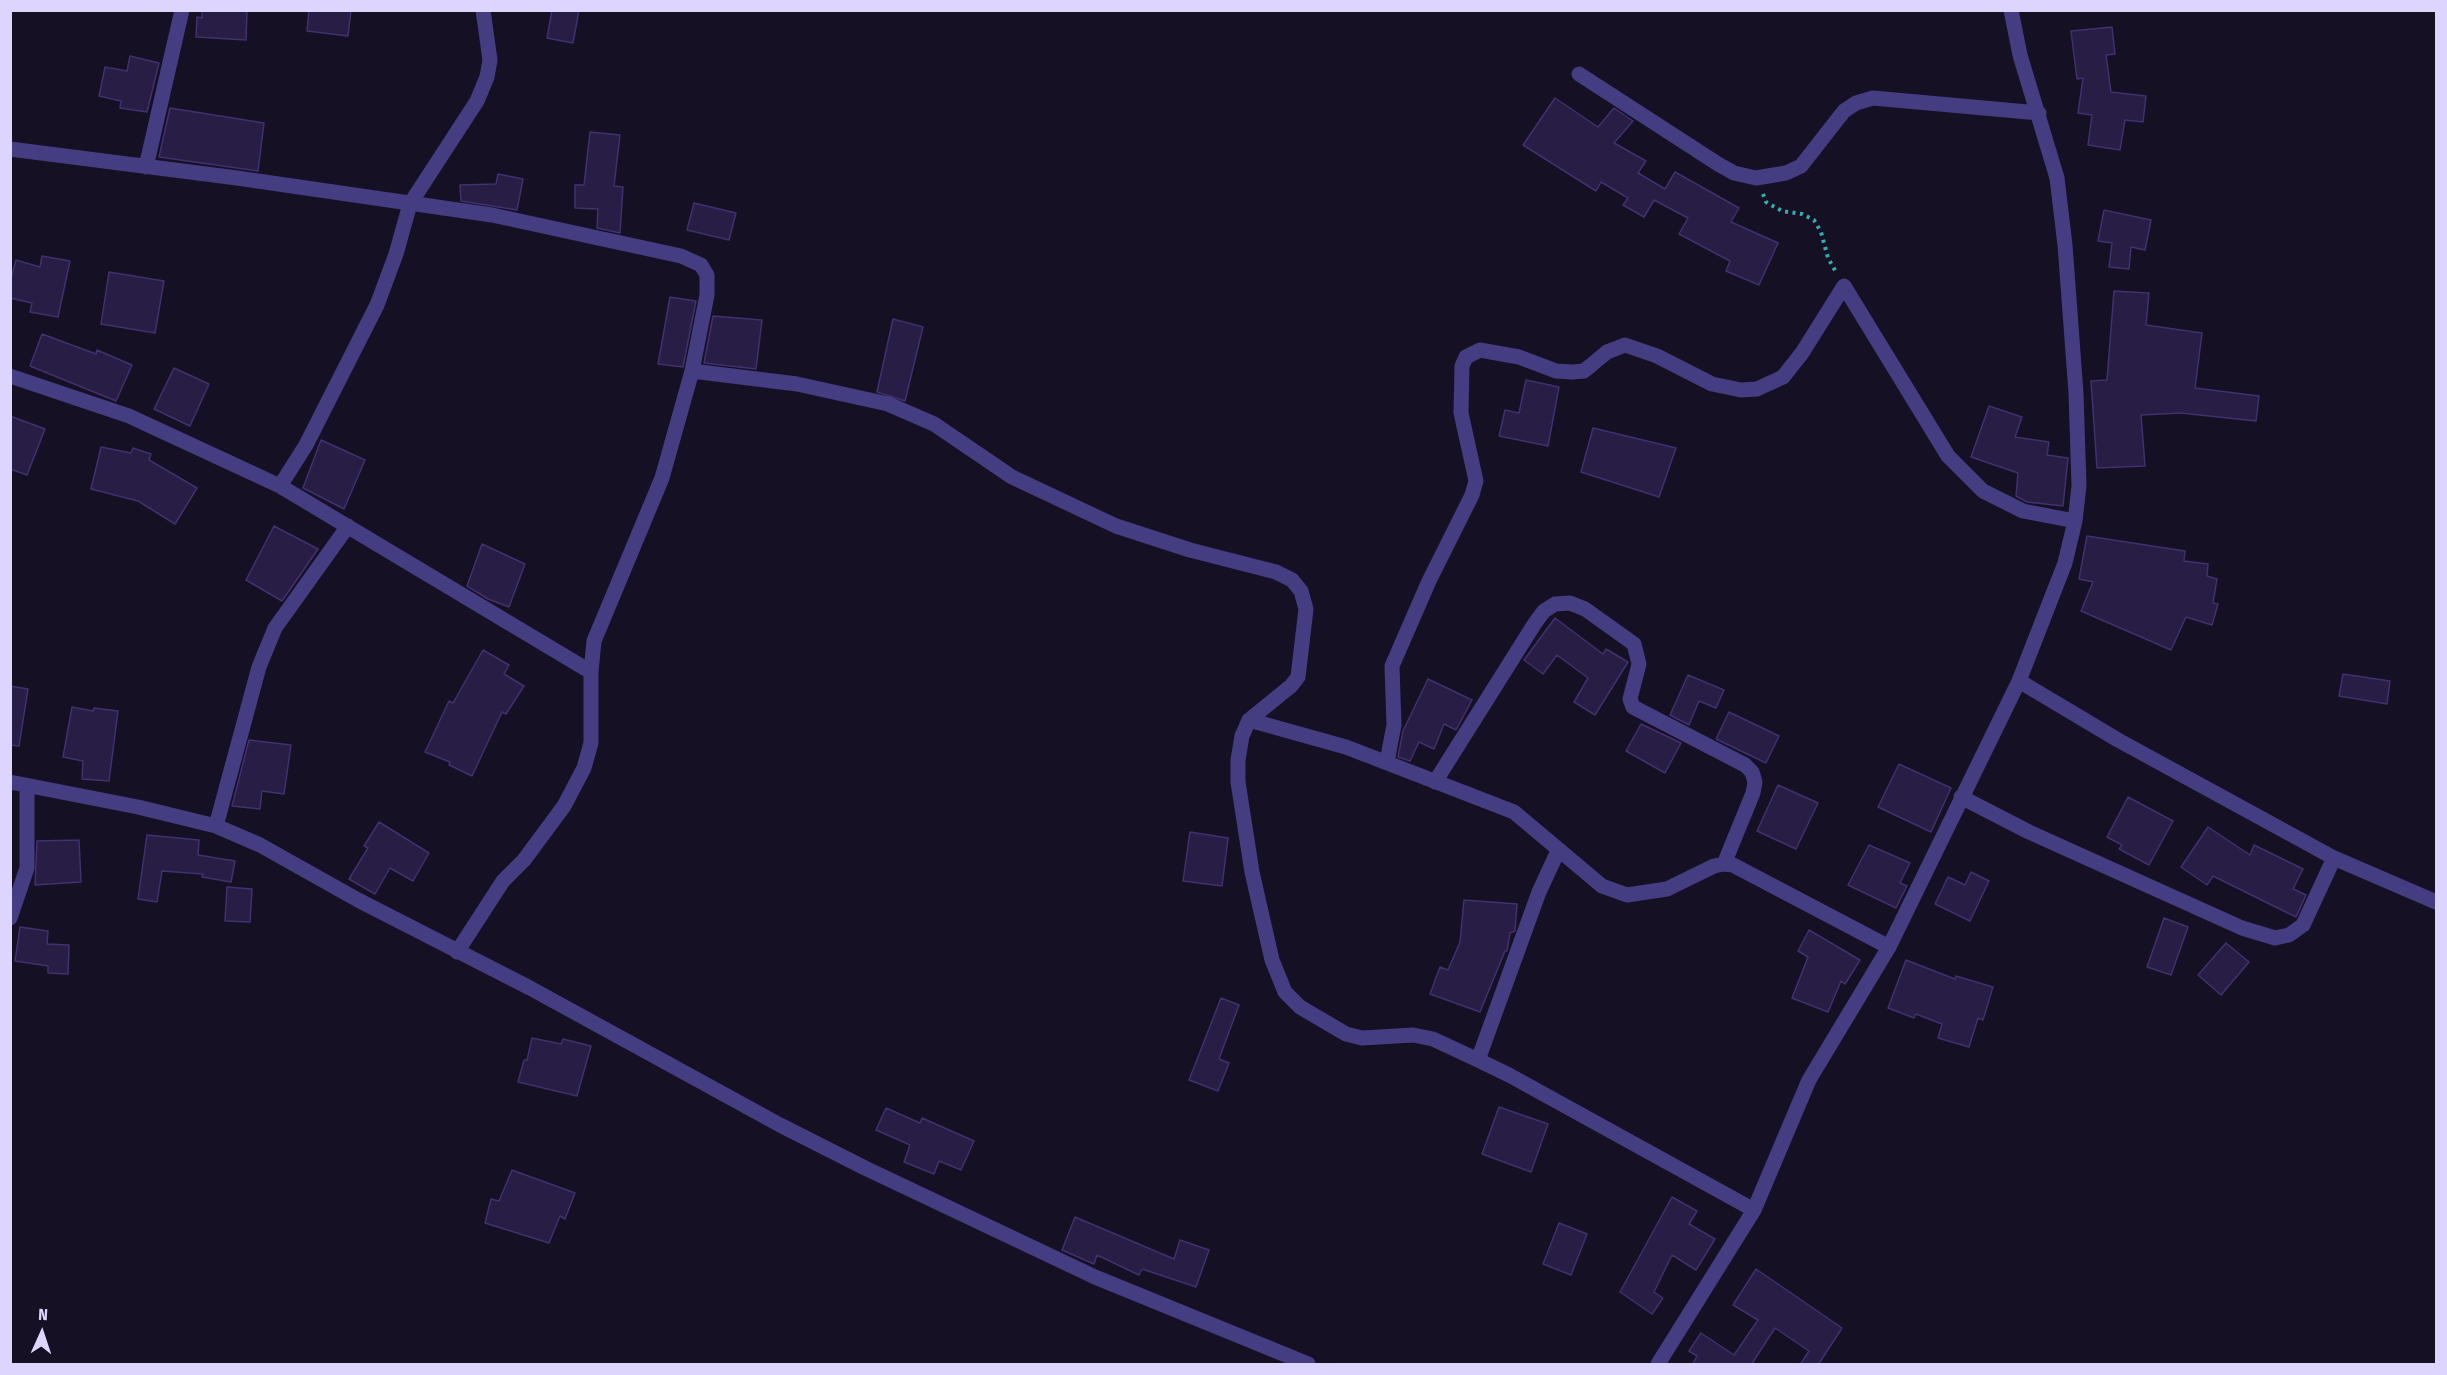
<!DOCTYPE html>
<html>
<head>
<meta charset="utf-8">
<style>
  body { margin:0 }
  #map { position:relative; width:2447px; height:1375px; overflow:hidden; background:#151024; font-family:"Fira Sans Condensed",sans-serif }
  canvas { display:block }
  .frame { position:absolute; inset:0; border:12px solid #ddd5fd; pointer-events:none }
  .north { position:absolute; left:12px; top:1303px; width:60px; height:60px; -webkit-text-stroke:4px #151024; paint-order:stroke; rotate:3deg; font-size:16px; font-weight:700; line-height:24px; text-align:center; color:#ddd5fd }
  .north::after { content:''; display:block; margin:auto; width:21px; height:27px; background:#ddd5fd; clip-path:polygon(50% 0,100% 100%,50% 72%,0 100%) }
</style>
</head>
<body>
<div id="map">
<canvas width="2447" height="1375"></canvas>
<div class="frame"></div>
<div class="north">N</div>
</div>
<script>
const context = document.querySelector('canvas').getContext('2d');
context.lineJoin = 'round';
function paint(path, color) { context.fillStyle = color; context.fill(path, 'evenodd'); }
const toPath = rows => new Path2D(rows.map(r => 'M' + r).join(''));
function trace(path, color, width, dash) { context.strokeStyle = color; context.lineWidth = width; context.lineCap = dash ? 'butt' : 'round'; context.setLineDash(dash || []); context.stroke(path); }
const building = toPath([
  [202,10,247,10,246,40,196,37,197,17,202,18,202,10],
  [309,10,351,10,348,36,307,31,309,10],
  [552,10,579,10,573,43,547,38,552,10],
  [2112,27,2115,54,2106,55,2111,92,2146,96,2143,122,2125,120,2120,150,2088,145,2092,115,2078,113,2083,78,2077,79,2071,31,2112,27],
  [130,56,159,63,147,112,120,108,121,101,99,96,105,67,127,71,130,56],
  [1555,98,1598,127,1614,108,1633,121,1614,143,1646,161,1638,173,1665,189,1675,172,1739,208,1731,222,1778,243,1759,285,1726,271,1730,261,1679,234,1688,218,1654,200,1644,217,1623,205,1628,198,1601,182,1596,191,1523,145,1555,98],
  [170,108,264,123,258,171,159,157,170,108],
  [590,132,620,135,614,186,623,187,620,233,597,228,598,209,575,208,575,185,584,185,590,132],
  [498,174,523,179,517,210,461,201,460,185,496,184,498,174],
  [694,203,736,213,729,240,687,230,694,203],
  [2104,210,2151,220,2145,250,2131,247,2129,269,2109,267,2112,243,2098,241,2104,210],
  [42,256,70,261,58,317,30,312,32,303,10,298,10,282,16,260,40,267,42,256],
  [109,272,164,281,155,333,101,324,109,272],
  [2114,291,2149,293,2146,325,2202,333,2195,388,2259,396,2256,421,2181,413,2141,415,2145,466,2097,468,2091,381,2107,380,2114,291],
  [670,297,696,301,683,367,658,364,670,297],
  [713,316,762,320,756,369,704,363,713,316],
  [893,319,923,327,905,401,877,392,893,319],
  [42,334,96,354,97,350,132,365,116,401,30,366,42,334],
  [174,368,209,384,190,426,154,409,174,368],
  [1526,380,1559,387,1548,446,1499,436,1505,410,1519,413,1526,380],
  [1989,406,2022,417,2015,437,2049,442,2047,455,2068,458,2063,506,2027,502,2016,496,2018,473,1971,457,1989,406],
  [10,416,45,429,27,475,10,469,10,416],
  [1593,428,1676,448,1659,497,1581,472,1593,428],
  [321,440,365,460,344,509,303,488,321,440],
  [101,447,131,453,133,448,151,454,149,460,197,488,175,524,138,501,91,489,101,447],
  [274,526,318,549,282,601,246,580,274,526],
  [2087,536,2185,551,2184,561,2208,564,2207,576,2217,579,2213,603,2218,604,2212,625,2186,617,2171,650,2081,611,2093,582,2079,579,2087,536],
  [482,544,525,564,509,607,488,599,467,586,482,544],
  [1555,618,1603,654,1606,649,1628,662,1595,715,1574,702,1588,678,1557,655,1543,674,1524,660,1555,618],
  [483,650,509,665,504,674,524,686,506,714,502,712,472,776,449,765,450,762,425,752,449,701,453,703,483,650],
  [2343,674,2390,681,2387,704,2339,696,2343,674],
  [1688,675,1724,690,1716,708,1699,701,1689,725,1670,715,1688,675],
  [1428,679,1472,700,1456,730,1444,724,1434,749,1419,742,1410,761,1398,757,1403,731,1428,679],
  [10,686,28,689,19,746,10,745,10,686],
  [72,707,93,711,94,708,118,711,109,781,82,779,83,761,63,757,72,707],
  [1729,712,1779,736,1766,763,1716,739,1729,712],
  [1641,724,1681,743,1665,773,1626,751,1641,724],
  [249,740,291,745,284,794,262,791,260,809,232,806,249,740],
  [1899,764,1951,788,1931,832,1878,807,1899,764],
  [1778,785,1818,803,1796,849,1757,831,1778,785],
  [2128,797,2173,821,2149,865,2119,849,2122,845,2107,837,2128,797],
  [379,822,429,853,413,881,390,868,375,894,349,879,368,848,364,846,379,822],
  [2208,827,2250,855,2254,845,2303,869,2293,889,2306,895,2296,917,2213,876,2207,885,2181,867,2208,827],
  [1190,832,1228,838,1222,886,1183,881,1190,832],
  [147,835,199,840,198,855,235,861,231,882,202,877,203,874,162,871,157,902,138,899,147,835],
  [79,840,81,882,35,885,37,841,79,840],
  [1869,845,1910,863,1900,883,1907,886,1896,908,1848,885,1869,845],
  [1971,872,1989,881,1970,921,1935,904,1948,877,1965,885,1971,872],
  [227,887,252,889,250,922,225,921,227,887],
  [1464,900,1517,904,1515,931,1510,933,1507,951,1505,951,1480,1012,1430,994,1440,967,1448,970,1460,942,1464,900],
  [2164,918,2188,927,2171,975,2147,967,2164,918],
  [20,927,48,931,47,944,69,945,68,974,48,973,48,966,15,961,20,927],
  [1809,930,1860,960,1845,984,1841,981,1828,1012,1792,998,1808,957,1798,951,1809,930],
  [2226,943,2249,962,2221,995,2198,975,2226,943],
  [1906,960,1955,979,1956,976,1993,987,1983,1020,1978,1018,1969,1047,1938,1038,1942,1024,1916,1014,1914,1018,1888,1008,1906,960],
  [1221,998,1239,1005,1219,1059,1229,1063,1218,1091,1189,1080,1221,998],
  [532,1038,561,1044,563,1039,591,1046,577,1096,518,1082,524,1060,527,1060,532,1038],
  [1499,1107,1548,1124,1531,1172,1482,1154,1499,1107],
  [886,1108,920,1123,922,1118,974,1141,961,1170,939,1161,934,1174,904,1162,910,1145,876,1130,886,1108],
  [512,1170,575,1193,565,1219,560,1216,549,1243,485,1223,491,1199,499,1201,512,1170],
  [1672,1197,1697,1211,1689,1224,1715,1239,1696,1270,1672,1255,1654,1292,1663,1298,1652,1314,1620,1292,1672,1197],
  [1075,1217,1174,1259,1180,1240,1209,1250,1196,1287,1142,1269,1139,1275,1097,1255,1094,1264,1062,1250,1075,1217],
  [1559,1223,1587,1234,1571,1275,1543,1264,1559,1223],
  [1756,1269,1842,1328,1818,1365,1800,1365,1809,1351,1775,1328,1751,1365,1692,1365,1697,1356,1689,1351,1701,1333,1734,1355,1758,1320,1733,1305,1756,1269]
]);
const path = toPath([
  [1763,194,1766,202,1782,211,1802,214,1814,220,1821,232,1828,258,1836,272]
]);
const minor = toPath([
  [1579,74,1718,164,1734,173,1756,178,1786,173,1801,166,1844,111,1856,103,1873,98,2039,113],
  [10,149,237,178,492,215,681,256,701,265,707,275,707,295,692,371,662,478,594,641,591,672,591,743,584,768,564,806,524,860,503,881,457,952],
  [146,167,182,10],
  [692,371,797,384,888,404,934,424,1012,477,1116,526,1190,550,1276,572,1292,580,1301,591,1306,609,1298,677,1291,686,1249,720,1242,736,1238,760,1238,782,1252,872,1272,960,1285,992,1300,1007,1346,1034,1362,1038,1413,1035,1433,1039,1478,1060],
  [10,376,129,416,280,486,591,672],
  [280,486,306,445,377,305,396,254,410,204,477,101,487,77,490,60,483,10],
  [2019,681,2118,740,2334,858,2436,902],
  [1249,720,1346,747,1514,812,1602,886,1627,895,1667,889,1714,866,1724,864,1733,865,1889,947],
  [1387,762,1394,725,1392,666,1429,581,1472,495,1476,481,1461,413,1462,366,1466,357,1480,350,1519,357,1556,371,1572,372,1584,371,1607,352,1625,345,1657,356,1712,384,1741,390,1757,389,1783,377,1802,353,1844,286,1948,456,1983,491,2023,511,2075,521],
  [10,782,138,807,216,826,260,845,358,900,530,988,780,1125,865,1168,1095,1277,1308,1364],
  [1435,782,1535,623,1544,611,1555,604,1570,603,1585,609,1634,644,1639,664,1630,699,1633,707,1745,765,1752,772,1755,782,1753,793,1724,864],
  [1961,797,2029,832,2242,928,2275,938,2289,935,2303,925,2334,858],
  [216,826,259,667,275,628,348,526],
  [1558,851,1539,892,1478,1060,1509,1075,1754,1210],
  [10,918,27,868,27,787],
  [1658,1364,1754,1210,1809,1080,1889,947,2019,681,2065,563,2075,521,2079,486,2076,393,2065,245,2057,178,2020,55,2011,10]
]);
paint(building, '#281d44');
trace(building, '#42306f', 1.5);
trace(path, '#35aeb1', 4, [3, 4.5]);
trace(minor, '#453d81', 15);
</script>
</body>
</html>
